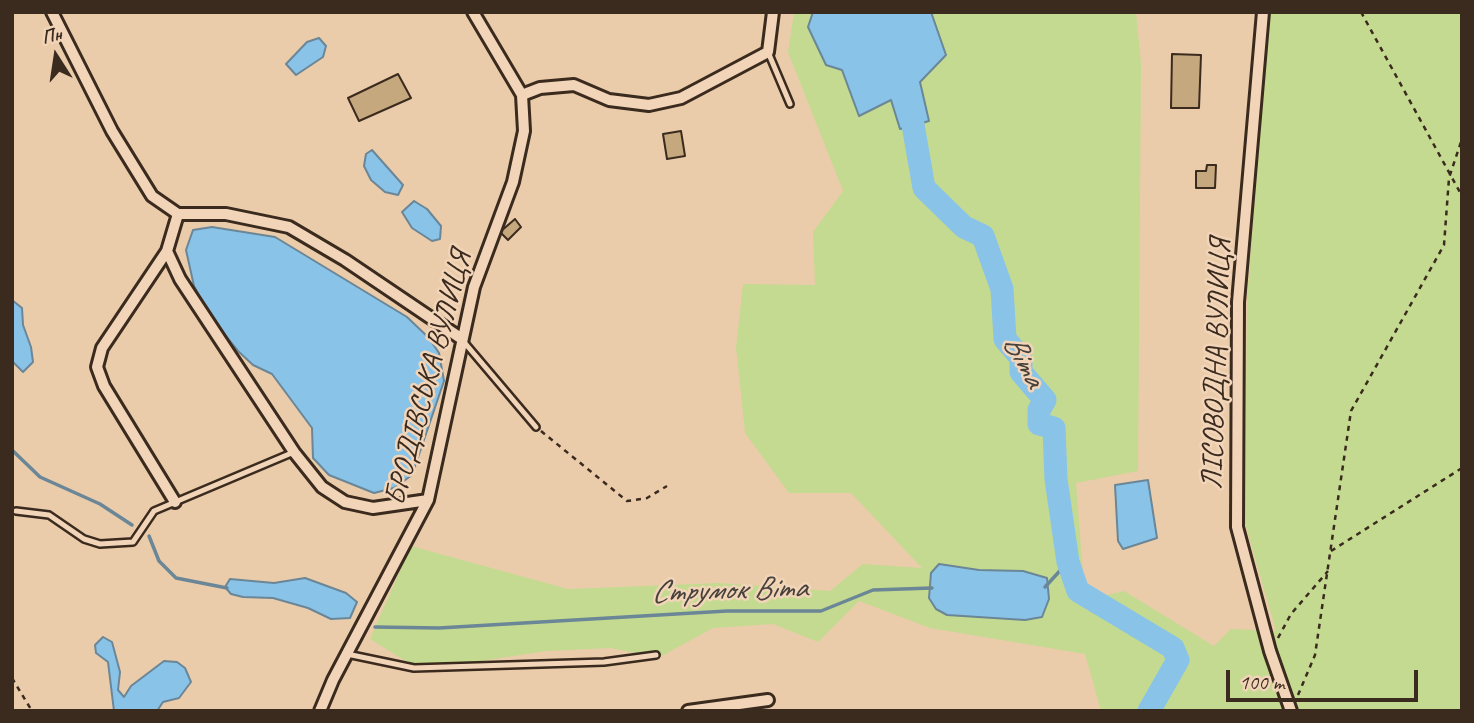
<!DOCTYPE html>
<html>
<head>
<meta charset="utf-8">
<style>
  body { margin:0 }
  #map { position:relative; width:1474px; height:723px; overflow:hidden; background:#eaccaa; font-family:Caveat,sans-serif }
  canvas { display:block }
  .frame { position:absolute; inset:0; border:14px solid #3b2a1e; pointer-events:none }
  .north { position:absolute; left:21px; top:21px; width:70px; height:70px; -webkit-text-stroke:5px #f2d5b8; paint-order:stroke; rotate:348deg; font-size:19px; font-weight:700; line-height:28px; text-align:center; color:#3b2a1e }
  .north::after { content:''; display:block; margin:auto; width:24px; height:32px; background:#3b2a1e; clip-path:polygon(50% 0,100% 100%,50% 72%,0 100%) }
  .scale { position:absolute; left:1226px; top:670px; width:192px; height:32px; box-sizing:border-box; border:4px solid #3b2a1e; border-top:0; padding-left:9px; font-size:21px; line-height:24px; white-space:nowrap; color:#3b2a1e; -webkit-text-stroke:5px #f2d5b8; paint-order:stroke }
</style>
</head>
<body>
<div id="map">
<canvas width="1474" height="723"></canvas>
<div class="frame"></div>
<div class="north">Пн</div>
<div class="scale">100 m</div>
</div>
<script>
const context = document.querySelector('canvas').getContext('2d');
context.lineJoin = 'round';
function paint(path, color) { context.fillStyle = color; context.fill(path, 'evenodd'); }
const toPath = rows => new Path2D(rows.map(r => 'M' + r).join(''));
function trace(path, color, width, dash) { context.strokeStyle = color; context.lineWidth = width; context.lineCap = dash ? 'butt' : 'round'; context.setLineDash(dash || []); context.stroke(path); }
function label(font, color, halo, rows, align = 'center') {
  context.font = font + ' Caveat,sans-serif'; context.lineWidth = 5; context.setLineDash([]); context.textBaseline = 'middle'; context.strokeStyle = halo; context.fillStyle = color; for (const [text, x, y, turn = 0] of rows) {
    context.save(); context.translate(x, y); context.rotate((+turn || 0) * Math.PI / 180); context.textAlign = isNaN(turn) ? turn : align; if (halo) context.strokeText(text, 0, 0); context.fillText(text, 0, 0); context.restore();
  }
}
const green = toPath([
  [794,12,1136,12,1141,64,1138,471,1076,483,1084,588,1096,598,1124,591,1214,646,1231,629,1276,631,1245,523,1247,298,1270,12,1462,12,1462,711,1101,711,1085,654,930,628,859,601,818,642,773,624,713,628,658,658,611,648,547,651,420,670,370,639,411,546,568,589,720,583,830,591,863,564,922,568,851,493,789,493,745,433,736,347,743,284,815,285,813,232,843,191,788,52]
]);
const water = toPath([
  [813,12,931,12,946,55,920,82,929,121,900,129,891,100,859,116,842,70,826,65,808,27,813,12],
  [319,38,326,46,323,57,296,75,286,64,307,42,319,38],
  [372,150,403,185,398,195,385,192,371,180,364,166,366,154,372,150],
  [414,201,427,209,441,226,440,239,432,241,412,228,402,212,414,201],
  [212,227,275,237,407,317,429,338,439,353,444,381,412,475,394,488,374,493,329,475,313,458,312,428,272,374,253,365,238,351,211,318,194,286,186,250,193,230,212,227],
  [12,300,22,308,23,325,31,347,33,362,23,372,12,361,12,300],
  [1148,480,1157,538,1123,549,1118,541,1115,485,1148,480],
  [939,564,979,570,1023,571,1047,578,1049,599,1042,617,1025,620,947,615,936,609,929,598,931,573,939,564],
  [305,578,346,593,357,602,350,618,331,619,308,608,273,598,243,597,231,594,225,587,230,579,274,583,305,578],
  [103,637,112,642,120,672,118,690,124,697,131,686,164,661,177,662,185,668,191,682,179,698,163,702,157,711,114,711,108,662,96,653,95,645,103,637]
]);
const stream = toPath([
  [12,450,40,477,100,504,132,525],
  [149,536,159,561,176,578,227,588],
  [1045,587,1068,562],
  [375,627,439,628,727,611,821,611,873,590,932,588]
]);
const river = toPath([
  [908,96,924,188,964,227,983,236,1002,289,1005,339,1021,358,1021,372,1045,400,1039,410,1039,424,1054,428,1056,479,1068,562,1078,591,1173,648,1178,660,1149,711]
]);
const building = toPath([
  [1172,54,1201,55,1199,108,1171,108,1172,54],
  [398,74,411,98,359,121,348,98,398,74],
  [681,131,685,156,667,159,663,134,681,131],
  [1207,165,1216,165,1215,188,1196,188,1196,171,1206,171,1207,165],
  [515,219,521,227,508,240,500,232,515,219]
]);
const path = toPath([
  [1361,12,1462,196],
  [541,431,627,501,647,498,667,486],
  [1331,551,1462,468],
  [1278,638,1291,614,1328,571],
  [12,678,32,711],
  [1298,695,1315,655,1351,411,1444,245,1449,178,1462,139]
]);
const service = toPath([
  [768,52,790,104],
  [464,342,536,427],
  [16,511,49,515,84,539,100,544,133,542,154,511,294,452],
  [347,654,414,668,604,662,656,655]
]);
const minor = toPath([
  [52,12,112,131,152,196,178,214,167,251,180,279,294,452,322,487,345,502,373,508,428,500],
  [1263,12,1238,302,1237,527,1270,651,1291,711],
  [522,95,540,88,574,85,609,100,649,105,681,98,768,52,773,12],
  [178,214,226,214,289,227,345,260,462,339],
  [167,251,102,348,97,367,104,386,175,502],
  [320,711,333,680,428,500,474,287,513,182,524,131,522,95,473,12],
  [688,711,768,700]
]);
const streetNames = [
  ["ЛІСОВОДНА ВУЛИЦЯ",1217,364,-88],
  ["БРОДІВСЬКА ВУЛИЦЯ",429,378,-75]
];
const waterNames = [
  ["Віта",1023,361,62],
  ["Струмок Віта",729,591,-2]
];
paint(green, '#c4da90');
paint(water, '#89c3e8');
trace(water, '#6a8697', 2);
trace(stream, '#6a8697', 3.5);
trace(river, '#89c3e8', 23);
paint(building, '#c6a87e');
trace(building, '#3b2a1e', 2);
trace(service, '#3b2a1e', 10);
trace(minor, '#3b2a1e', 16);
trace(path, '#3b2a1e', 2.5, [5, 5]);
trace(service, '#f2d5b8', 5);
trace(minor, '#f2d5b8', 10);
label('30px', '#3b2a1e', '#f2d5b8', streetNames);
label('italic 32px', '#47413c', '#f2d5b8', waterNames);
</script>
</body>
</html>
